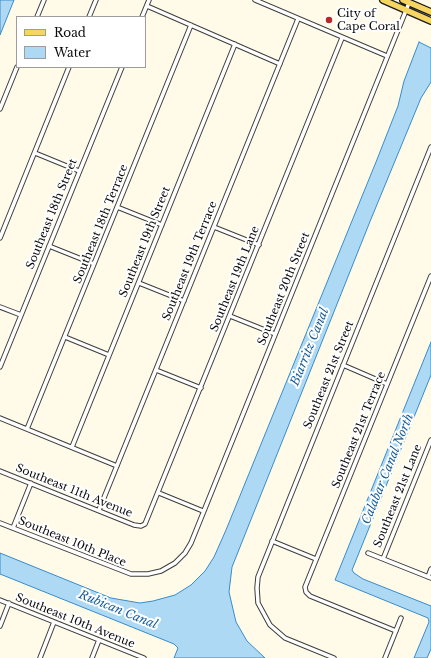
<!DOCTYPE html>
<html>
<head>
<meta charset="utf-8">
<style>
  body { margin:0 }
  #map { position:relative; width:431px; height:658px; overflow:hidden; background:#fffbe8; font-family:"Libre Baskerville",serif }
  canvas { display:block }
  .legend { position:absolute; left:16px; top:16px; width:130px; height:52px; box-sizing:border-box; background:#fff; border:1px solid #9d9d9d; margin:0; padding:5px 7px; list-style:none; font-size:12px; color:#0a0a0a }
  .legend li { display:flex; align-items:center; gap:8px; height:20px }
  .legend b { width:20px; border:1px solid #9d9d9d }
</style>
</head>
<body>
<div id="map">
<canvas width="431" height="658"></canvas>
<ul class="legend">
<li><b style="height:5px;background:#f6d561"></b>Road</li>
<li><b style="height:11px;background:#aed9f5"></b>Water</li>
</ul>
</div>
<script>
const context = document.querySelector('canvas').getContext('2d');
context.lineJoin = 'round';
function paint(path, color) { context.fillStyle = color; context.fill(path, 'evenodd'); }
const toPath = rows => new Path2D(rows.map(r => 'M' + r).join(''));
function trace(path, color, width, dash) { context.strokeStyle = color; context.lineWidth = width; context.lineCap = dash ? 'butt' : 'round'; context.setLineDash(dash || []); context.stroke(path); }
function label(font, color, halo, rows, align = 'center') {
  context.font = font + ' "Libre Baskerville",serif'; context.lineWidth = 4; context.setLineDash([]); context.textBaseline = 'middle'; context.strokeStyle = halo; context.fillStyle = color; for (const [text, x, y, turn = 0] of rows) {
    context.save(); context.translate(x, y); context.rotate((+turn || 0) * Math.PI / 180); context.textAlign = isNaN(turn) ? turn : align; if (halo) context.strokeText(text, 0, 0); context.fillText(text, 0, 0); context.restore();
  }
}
const water = toPath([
  [0,0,14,0,0,35,0,0],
  [419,42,431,48,431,82,421,98,371,219,232,567,229,592,236,622,247,641,265,658,174,658,178,648,174,644,0,574,0,553,111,598,140,603,153,601,175,595,191,585,205,571,214,557,226,530,376,162,398,106,404,81,419,42],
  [431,342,431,375,352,570,354,573,363,579,431,606,431,649,427,658,414,658,429,622,428,618,335,580,431,342]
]);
const street = toPath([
  [255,0,387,56],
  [147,6,280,64],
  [37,17,44,0],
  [89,17,96,0],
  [142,17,149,0],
  [0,109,17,67],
  [35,153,79,171],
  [117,207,162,225],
  [214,227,259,245],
  [0,238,69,67],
  [49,246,94,264],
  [139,283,184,301],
  [0,307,21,315],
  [230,316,275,334],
  [65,337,109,355],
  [343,365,387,384],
  [0,367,122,67],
  [156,370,201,388],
  [0,418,117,466],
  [27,429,191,25],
  [72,447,235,44],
  [0,471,134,525,141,526,145,524,342,38],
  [159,493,203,511],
  [99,510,298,19],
  [0,523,131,574,148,574,161,571,175,563,185,553,191,543,409,3],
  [13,528,31,483],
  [272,541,316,559],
  [368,553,431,578],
  [383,559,431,440],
  [428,577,431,569],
  [0,600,144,658],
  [0,626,9,603],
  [396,631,310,596,306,592,305,587,431,276],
  [40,658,54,622],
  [92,658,99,640],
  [334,658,285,638,270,625,258,603,257,588,258,577,431,147],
  [385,658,401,618]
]);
const primary = toPath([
  [383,0,431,21],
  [403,0,431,12]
]);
const markers = [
  [329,20,4,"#b72629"]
];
const poiNames = [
  ["City of",337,14],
  ["Cape Coral",337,27]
];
const streetNames = [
  ["Southeast 18th Street",52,214,-68],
  ["Southeast 18th Terrace",101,224,-68],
  ["Southeast 19th Street",145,242,-68],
  ["Southeast 19th Terrace",190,261,-68],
  ["Southeast 19th Lane",235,279,-68],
  ["Southeast 20th Street",284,289,-68],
  ["Southeast 21st Street",329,375,-68],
  ["Southeast 21st Terrace",359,430,-68],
  ["Southeast 11th Avenue",74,491,22],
  ["Southeast 21st Lane",398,496,-68],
  ["Southeast 10th Place",72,542,22],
  ["Southeast 10th Avenue",75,621,22]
];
const waterNames = [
  ["Biarritz Canal",310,347,-68],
  ["Calabar Canal North",388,469,-68],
  ["Rubican Canal",118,610,22]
];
paint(water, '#aed9f5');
trace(water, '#378cca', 1);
trace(street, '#3d3d3d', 5.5);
trace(primary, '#1b1b1b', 8);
trace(street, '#fff', 3.5);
trace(primary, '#f6d561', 5.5);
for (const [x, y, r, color] of markers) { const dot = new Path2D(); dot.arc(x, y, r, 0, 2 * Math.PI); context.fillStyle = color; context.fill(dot); trace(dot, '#fff', 1.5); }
label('11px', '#0a0a0a', '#fff', poiNames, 'left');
label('11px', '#0a0a0a', '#fff', streetNames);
label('italic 12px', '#175d98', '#fff', waterNames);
</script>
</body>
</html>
